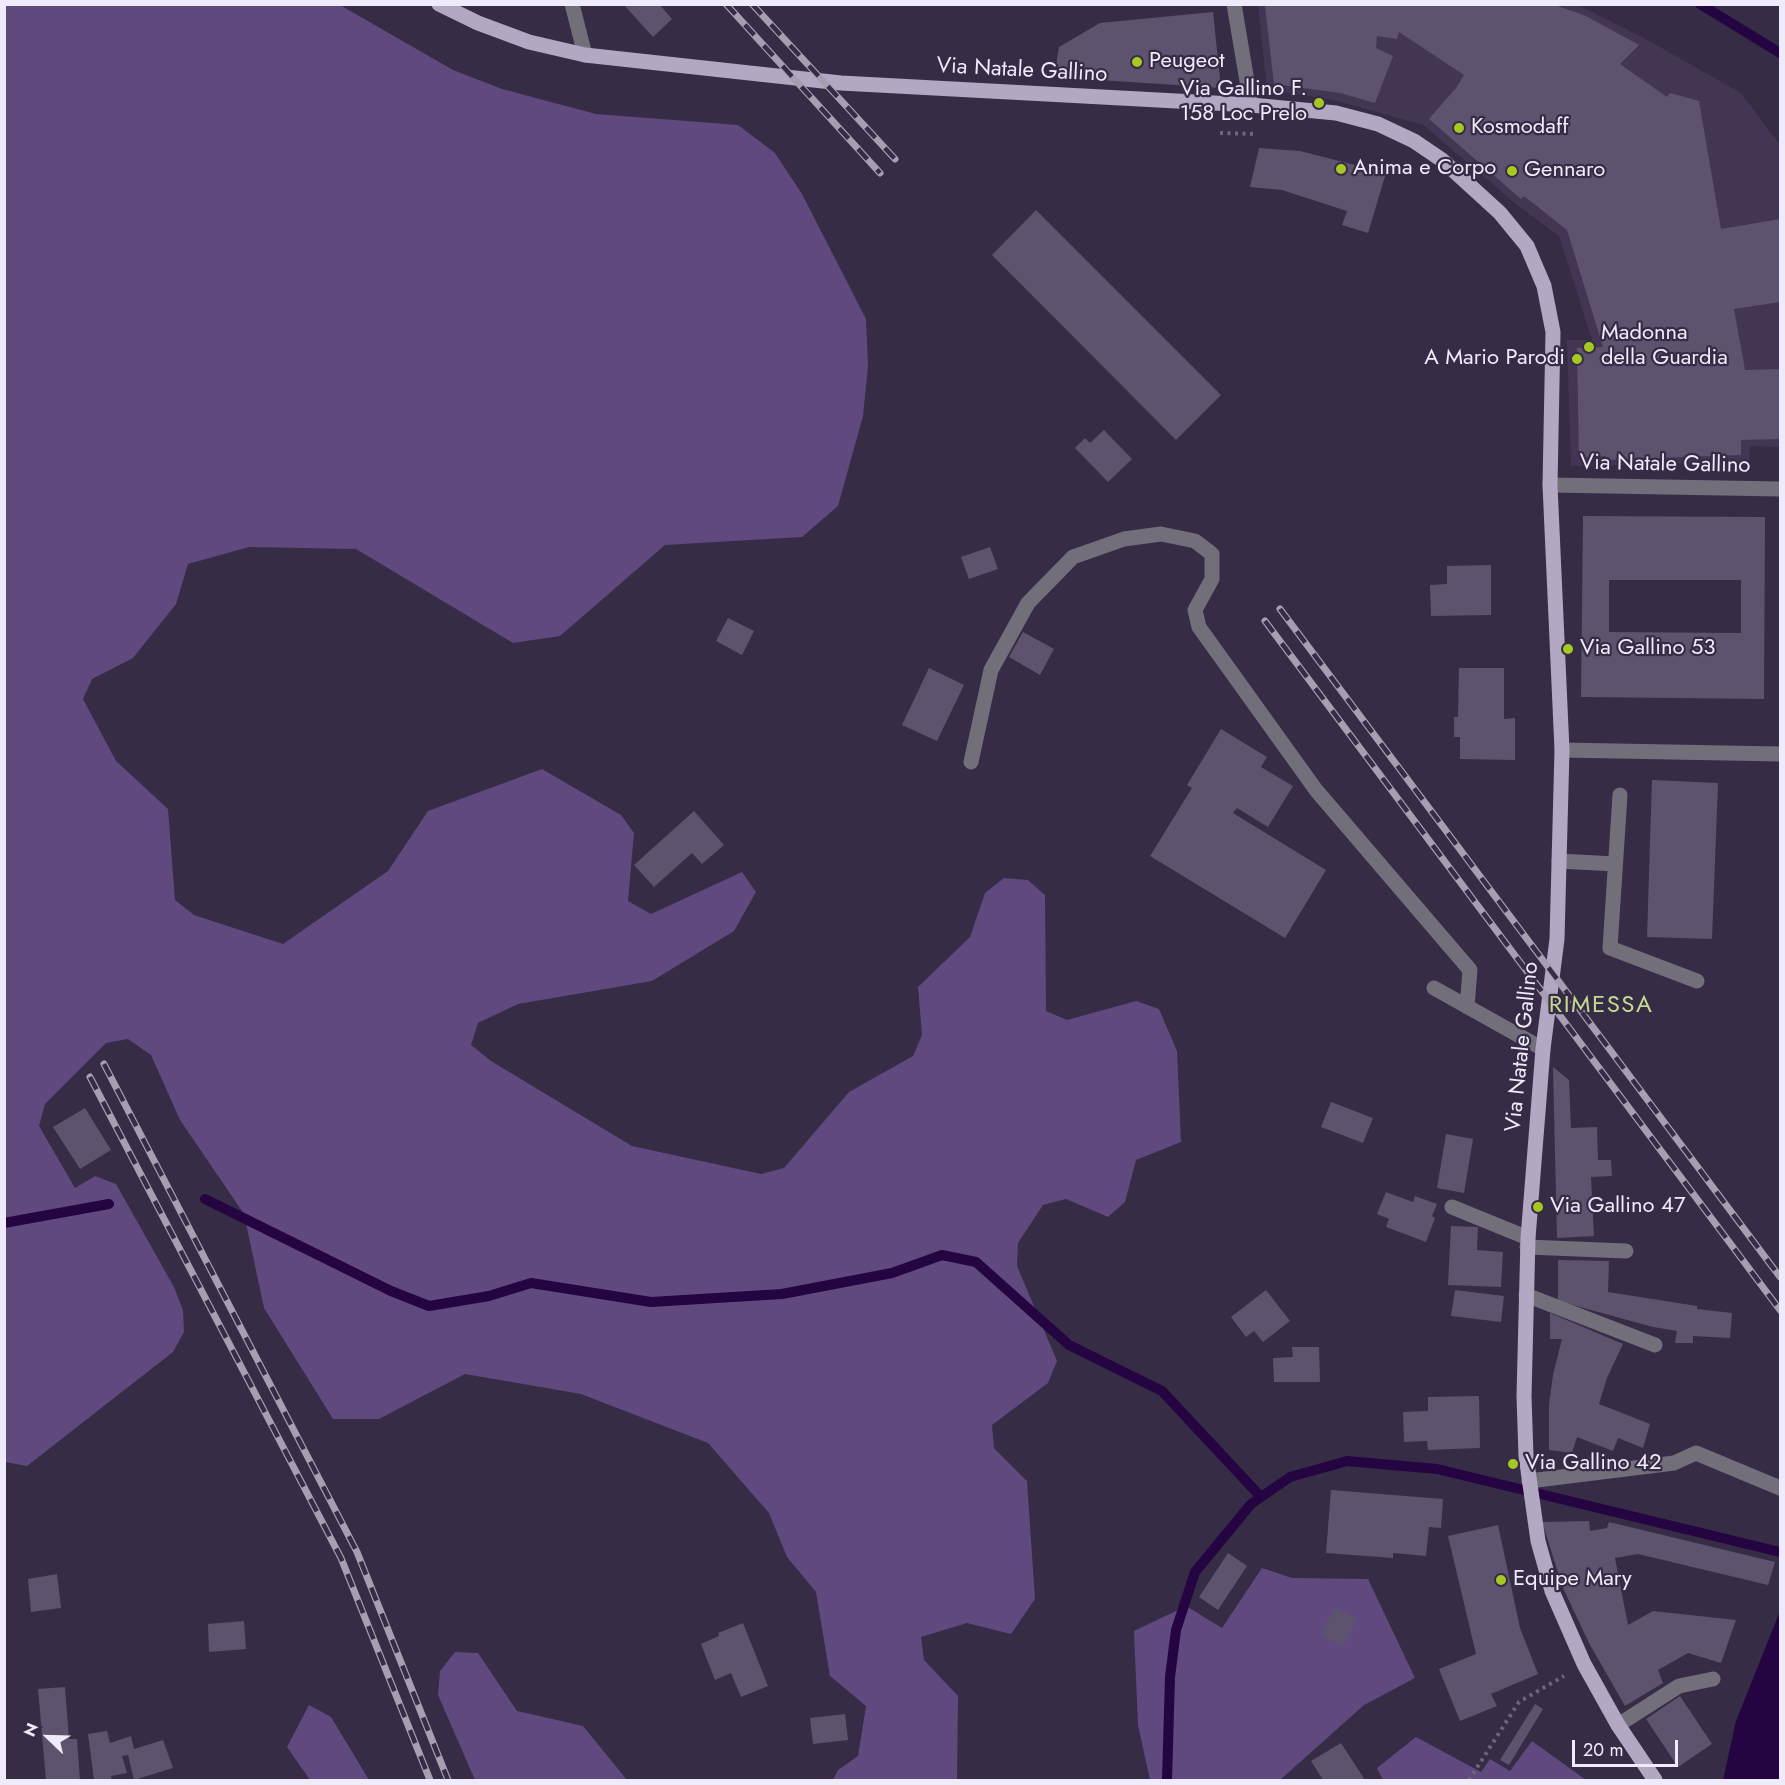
<!DOCTYPE html>
<html>
<head>
<meta charset="utf-8">
<style>
  body { margin:0 }
  #map { position:relative; width:1785px; height:1785px; overflow:hidden; background:#362c45; font-family:Jost,sans-serif }
  canvas { display:block }
  .frame { position:absolute; inset:0; border:6px solid #f0ebfb; pointer-events:none }
  .north { position:absolute; left:18px; top:1707px; width:60px; height:60px; -webkit-text-stroke:4px #362c45; paint-order:stroke; rotate:293deg; font-size:16px; font-weight:700; line-height:24px; text-align:center; color:#f0ebfb }
  .north::after { content:''; display:block; margin:auto; width:21px; height:27px; background:#f0ebfb; clip-path:polygon(50% 0,100% 100%,50% 72%,0 100%) }
  .scale { position:absolute; left:1572px; top:1740px; width:106px; height:27px; box-sizing:border-box; border:3px solid #f0ebfb; border-top:0; padding-left:8px; font-size:18px; line-height:21px; white-space:nowrap; color:#f0ebfb; -webkit-text-stroke:4px #362c45; paint-order:stroke }
</style>
</head>
<body>
<div id="map">
<canvas width="1785" height="1785"></canvas>
<div class="frame"></div>
<div class="north">N</div>
<div class="scale">20 m</div>
</div>
<script>
const context = document.querySelector('canvas').getContext('2d');
context.lineJoin = 'round';
function paint(path, color) { context.fillStyle = color; context.fill(path, 'evenodd'); }
const toPath = rows => new Path2D(rows.map(r => 'M' + r).join(''));
function trace(path, color, width, dash) { context.strokeStyle = color; context.lineWidth = width; context.lineCap = dash ? 'butt' : 'round'; context.setLineDash(dash || []); context.stroke(path); }
function label(font, color, halo, rows, align = 'center') {
  context.font = font + ' Jost,sans-serif'; context.lineWidth = 4.5; context.setLineDash([]); context.textBaseline = 'middle'; context.strokeStyle = halo; context.fillStyle = color; for (const [text, x, y, turn = 0] of rows) {
    context.save(); context.translate(x, y); context.rotate((+turn || 0) * Math.PI / 180); context.textAlign = isNaN(turn) ? turn : align; if (halo) context.strokeText(text, 0, 0); context.fillText(text, 0, 0); context.restore();
  }
}
const built = toPath([
  [1258,5,1578,5,1644,38,1741,93,1780,145,1780,447,1750,446,1749,462,1571,466,1567,340,1592,340,1559,236,1517,205,1423,125,1337,101,1267,89]
]);
const green = toPath([
  [4,5,340,5,453,70,502,89,596,114,738,125,775,153,802,194,866,319,868,366,863,416,838,506,802,537,665,545,560,636,513,643,356,549,249,547,188,564,176,604,133,658,92,679,83,699,116,761,168,809,175,900,194,915,283,944,388,871,428,811,542,769,621,815,634,833,628,901,651,914,742,872,756,892,734,931,652,981,518,1004,478,1023,471,1045,491,1061,632,1146,761,1174,784,1168,849,1092,913,1056,922,1035,918,987,970,937,985,893,1004,878,1028,880,1045,895,1046,1011,1067,1020,1136,1001,1159,1009,1177,1051,1181,1142,1136,1160,1125,1202,1108,1217,1066,1199,1043,1205,1018,1243,1017,1266,1057,1361,1048,1383,992,1425,994,1448,1027,1481,1035,1599,1011,1634,967,1623,921,1637,924,1660,958,1696,957,1780,833,1780,838,1770,858,1756,866,1706,830,1676,816,1592,787,1557,769,1513,708,1443,581,1394,465,1374,379,1419,333,1419,264,1308,244,1214,180,1120,151,1055,128,1039,106,1043,45,1104,39,1126,75,1188,95,1176,116,1184,174,1287,183,1310,184,1332,173,1352,27,1466,5,1462],
  [1262,1568,1292,1578,1368,1579,1415,1678,1364,1705,1280,1780,1150,1780,1138,1725,1134,1631,1186,1606,1222,1628],
  [455,1652,478,1653,517,1711,583,1726,627,1780,475,1780,438,1695,440,1671],
  [309,1705,331,1717,369,1780,310,1780,287,1747],
  [1416,1737,1481,1772,1490,1759,1510,1771,1532,1741,1586,1780,1383,1780,1377,1768]
]);
const water = toPath([
  [1780,1611,1780,1780,1723,1780,1736,1721]
]);
const stream = toPath([
  [1700,4,1780,53],
  [205,1199,391,1291,429,1306,489,1296,531,1283,651,1302,782,1294,892,1273,942,1255,976,1262,1069,1345,1162,1391,1261,1497],
  [4,1223,109,1204],
  [1167,1780,1170,1677,1176,1630,1195,1572,1251,1504,1290,1477,1347,1461,1437,1469,1780,1552]
]);
const building = toPath([
  [623,4,659,4,672,19,653,37],
  [1288,4,1552,4,1586,16,1639,45,1620,64,1667,97,1670,93,1699,101,1721,229,1780,219,1780,302,1734,309,1745,370,1780,369,1780,439,1741,440,1741,455,1604,460,1606,456,1579,458,1577,348,1603,347,1567,230,1524,196,1521,199,1429,119,1456,88,1464,75,1399,32,1397,39,1377,36,1376,48,1393,56,1375,103,1340,93,1274,84,1265,6],
  [1213,12,1221,88,1054,77,1059,47,1100,23],
  [1259,148,1300,151,1386,173,1368,233,1342,225,1347,211,1282,190,1250,187],
  [1036,210,1221,395,1176,440,992,255],
  [1104,430,1132,459,1108,482,1075,448,1085,438,1090,443],
  [1583,516,1765,517,1764,699,1581,697],
  [1609,580,1741,580,1741,633,1609,632],
  [990,547,998,569,969,579,961,557],
  [1491,565,1491,615,1431,616,1430,585,1447,584,1447,566],
  [728,618,754,631,742,655,716,641],
  [1023,632,1054,649,1040,675,1009,657],
  [929,668,964,685,937,741,902,725],
  [1459,668,1504,668,1504,719,1515,718,1515,760,1460,759,1460,737,1454,737,1454,717,1458,717],
  [1221,729,1267,757,1261,767,1293,786,1268,827,1237,808,1233,813,1326,870,1285,938,1150,856,1192,788,1187,785],
  [1652,780,1718,783,1712,939,1647,937],
  [694,811,724,845,702,864,692,853,654,887,634,865],
  [1553,1067,1569,1080,1571,1128,1597,1127,1598,1160,1611,1160,1612,1176,1591,1177,1594,1236,1557,1238],
  [1331,1102,1373,1118,1363,1143,1321,1127],
  [85,1108,111,1150,80,1169,53,1127],
  [1446,1134,1473,1139,1464,1193,1437,1188],
  [1386,1192,1413,1202,1415,1196,1437,1204,1432,1216,1435,1218,1426,1242,1386,1227,1389,1219,1377,1214],
  [1451,1226,1478,1227,1477,1250,1503,1252,1501,1287,1448,1285],
  [1558,1260,1609,1261,1608,1292,1697,1306,1697,1309,1732,1313,1730,1338,1693,1336,1693,1343,1675,1343,1677,1331,1653,1327,1558,1301],
  [1266,1290,1290,1321,1263,1342,1254,1331,1246,1337,1231,1317],
  [1455,1290,1504,1296,1501,1322,1451,1316],
  [1550,1313,1623,1344,1607,1378,1599,1404,1650,1424,1643,1448,1618,1438,1613,1451,1577,1437,1572,1453,1549,1450,1549,1404,1553,1375,1562,1339,1550,1339],
  [1292,1347,1319,1347,1320,1382,1274,1382,1273,1358,1293,1357],
  [1479,1396,1480,1448,1428,1450,1427,1441,1404,1442,1403,1412,1428,1411,1428,1397],
  [1331,1490,1443,1499,1441,1528,1429,1527,1426,1556,1393,1553,1393,1558,1326,1553],
  [1589,1521,1590,1531,1607,1528,1609,1522,1775,1562,1768,1585,1638,1554,1615,1558,1628,1625,1653,1611,1736,1620,1721,1663,1688,1653,1658,1670,1663,1683,1625,1706,1589,1643,1563,1588,1542,1522],
  [1498,1525,1520,1628,1538,1674,1491,1694,1497,1706,1460,1721,1439,1669,1476,1654,1448,1536],
  [1228,1553,1247,1566,1218,1610,1199,1597],
  [57,1574,61,1608,31,1612,28,1579],
  [1335,1607,1357,1619,1343,1646,1321,1635],
  [244,1621,246,1649,209,1652,208,1624],
  [743,1623,768,1686,741,1697,731,1673,715,1680,701,1644,719,1636,718,1633],
  [65,1687,69,1739,77,1739,80,1780,46,1780,38,1689],
  [1680,1696,1712,1744,1678,1767,1646,1719],
  [1535,1704,1543,1709,1509,1765,1500,1760],
  [845,1714,848,1740,813,1744,810,1718],
  [107,1731,110,1743,131,1736,134,1749,163,1740,173,1768,134,1780,128,1755,122,1756,127,1773,111,1776,112,1780,94,1780,88,1734],
  [1341,1743,1365,1780,1323,1780,1311,1761]
]);
const path = toPath([
  [1220,133,1256,134],
  [1469,1780,1519,1702,1564,1676]
]);
const service = toPath([
  [572,4,585,55],
  [971,762,991,670,1028,603,1073,557,1124,539,1161,534,1195,541,1212,554,1212,579,1195,610,1199,627,1316,790,1470,970,1467,1007],
  [1620,795,1610,948,1697,981],
  [1559,861,1615,864],
  [1434,988,1543,1049],
  [1452,1207,1528,1238],
  [1527,1247,1626,1251],
  [1526,1295,1655,1345],
  [1529,1481,1674,1463,1696,1453,1780,1488],
  [1618,1725,1679,1686,1713,1679]
]);
const minor = toPath([
  [1234,4,1251,105],
  [1550,485,1780,489],
  [1562,750,1780,754]
]);
const primary = toPath([
  [439,4,478,23,529,42,585,55,841,83,1251,105,1336,113,1378,124,1414,141,1442,160,1500,213,1527,246,1544,286,1553,332,1550,485,1562,750,1557,939,1543,1049,1528,1238,1524,1396,1526,1456,1538,1541,1552,1591,1584,1664,1618,1725,1655,1780]
]);
const rail = toPath([
  [726,4,880,173],
  [752,4,895,159],
  [1280,609,1780,1277],
  [1265,621,1780,1310],
  [104,1064,357,1552,448,1780],
  [90,1077,341,1558,430,1780]
]);
const markers = [
  [1137,62,6,"#a5c822"],
  [1319,103,6,"#a5c822"],
  [1459,128,6,"#a5c822"],
  [1341,169,6,"#a5c822"],
  [1512,171,6,"#a5c822"],
  [1589,347,6,"#a5c822"],
  [1577,359,6,"#a5c822"],
  [1568,649,6,"#a5c822"],
  [1538,1207,6,"#a5c822"],
  [1513,1464,6,"#a5c822"],
  [1501,1580,6,"#a5c822"]
];
const poiNames = [
  ["Peugeot",1149,62],
  ["Via Gallino F.",1307,90,"right"],
  ["158 Loc Prelo",1307,115,"right"],
  ["Kosmodaff",1471,128],
  ["Anima e Corpo",1353,169],
  ["Gennaro",1524,171],
  ["Madonna",1601,334],
  ["della Guardia",1601,359],
  ["A Mario Parodi",1565,359,"right"],
  ["Via Gallino 53",1580,649],
  ["Via Gallino 47",1550,1207],
  ["Via Gallino 42",1525,1464],
  ["Equipe Mary",1513,1580]
];
const streetNames = [
  ["Via Natale Gallino",1022,71,3],
  ["Via Natale Gallino",1665,465,1],
  ["Via Natale Gallino",1523,1047,-84]
];
const neighbourhoodNames = [
  ["RIMESSA",1601,1006]
];
paint(built, '#423654');
paint(green, '#5f497f');
paint(water, '#240441');
trace(stream, '#240441', 10);
paint(building, '#5d536e');
trace(path, '#6e667c', 4, [3, 4.5]);
trace(service, '#726e7a', 15);
trace(minor, '#726e7a', 15);
trace(primary, '#b2a8c3', 15);
trace(rail, '#a69fb2', 7);
trace(rail, '#362c45', 4.5, [14]);
for (const [x, y, r, color] of markers) { const dot = new Path2D(); dot.arc(x, y, r, 0, 2 * Math.PI); context.fillStyle = color; context.fill(dot); trace(dot, '#362c45', 2); }
label('22px', '#f0ebfb', '#362c45', poiNames, 'left');
label('22px', '#f0ebfb', '#362c45', streetNames);
context.letterSpacing = '1.5px';
label('24px', '#c4d98f', '#362c45', neighbourhoodNames);
context.letterSpacing = '0px';
</script>
</body>
</html>
